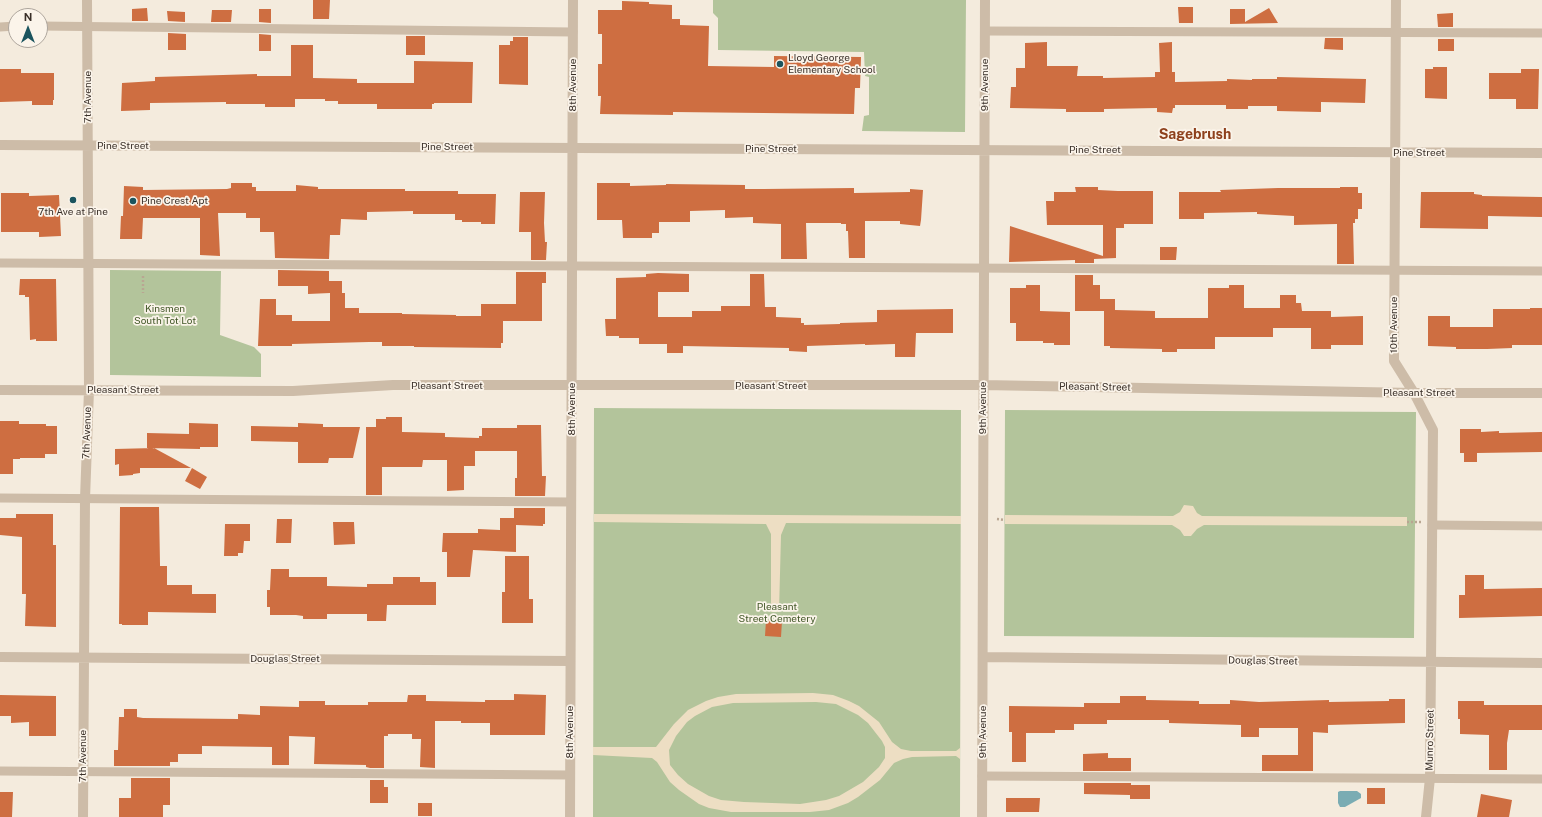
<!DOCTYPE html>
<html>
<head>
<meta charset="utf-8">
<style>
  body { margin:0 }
  #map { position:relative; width:1542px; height:817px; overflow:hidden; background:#f4ebdd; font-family:"Public Sans",sans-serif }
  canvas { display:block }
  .north { position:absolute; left:8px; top:8px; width:40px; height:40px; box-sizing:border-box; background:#fbf4ea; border:1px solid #ada59c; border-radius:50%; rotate:0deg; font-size:11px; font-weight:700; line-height:16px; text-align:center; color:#392f28 }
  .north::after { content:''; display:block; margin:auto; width:14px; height:18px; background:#1b545e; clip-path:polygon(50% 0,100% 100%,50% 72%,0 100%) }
</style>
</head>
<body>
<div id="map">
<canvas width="1542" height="817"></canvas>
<div class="north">N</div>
</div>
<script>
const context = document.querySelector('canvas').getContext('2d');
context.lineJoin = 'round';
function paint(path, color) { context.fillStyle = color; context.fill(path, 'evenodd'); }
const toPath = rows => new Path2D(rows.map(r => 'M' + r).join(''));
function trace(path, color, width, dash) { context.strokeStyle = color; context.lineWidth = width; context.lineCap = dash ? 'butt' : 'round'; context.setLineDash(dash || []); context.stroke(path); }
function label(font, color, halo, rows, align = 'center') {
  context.font = font + ' "Public Sans",sans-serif'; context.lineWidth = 3.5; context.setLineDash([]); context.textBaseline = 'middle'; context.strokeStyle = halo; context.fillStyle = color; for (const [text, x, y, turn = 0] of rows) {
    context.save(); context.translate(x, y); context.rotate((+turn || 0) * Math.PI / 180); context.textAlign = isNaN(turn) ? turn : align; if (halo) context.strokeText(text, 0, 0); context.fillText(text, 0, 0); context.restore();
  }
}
const green = toPath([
  [713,0,966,0,965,132,862,131,864,116,869,115,869,77,865,76,864,52,718,50,718,18,713,13],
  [110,270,221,271,220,335,254,347,261,354,261,377,110,375],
  [594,408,961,410,960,817,593,817],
  [1005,410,1416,412,1414,638,1004,636]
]);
const plaza = toPath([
  [1184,505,1193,506,1197,513,1202,516,1407,517,1407,526,1204,525,1197,529,1191,536,1184,536,1180,530,1172,525,1005,524,1005,515,1173,516,1180,512],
  [594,514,961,516,961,524,786,523,781,535,779,612,771,612,771,534,766,524,594,522],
  [813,693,833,695,849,701,859,706,879,722,892,742,901,749,911,751,956,751,960,748,960,759,956,756,912,757,903,759,894,763,880,780,858,797,848,803,829,810,810,812,731,812,709,808,699,804,679,790,670,782,657,762,652,758,593,755,593,747,656,747,674,724,688,710,706,701,718,697,736,694],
  [816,702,836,704,858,715,868,723,882,741,885,747,885,758,879,767,863,782,839,796,826,800,800,804,744,802,721,800,709,796,688,784,678,775,670,765,669,750,676,736,687,722,695,716,712,707,733,703]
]);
const water = toPath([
  [1340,791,1357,791,1361,794,1361,798,1345,807,1340,807,1338,803,1338,792]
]);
const building = toPath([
  [313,0,330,0,329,19,313,19],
  [622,1,649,2,649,4,672,5,672,19,680,19,680,25,709,26,708,66,774,67,774,56,861,57,860,88,855,88,854,114,673,112,673,115,600,114,601,96,598,96,598,64,602,64,602,34,598,34,598,10,622,10],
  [1178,7,1193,7,1193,23,1179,23],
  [147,8,148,21,132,21,132,9],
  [1269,8,1278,23,1230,24,1230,9,1245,9,1245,22],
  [259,9,271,9,271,23,259,22],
  [212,10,232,10,231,22,211,22],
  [167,11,185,12,185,22,168,21],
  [1453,13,1453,27,1438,27,1437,14],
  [168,33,186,34,186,50,168,50],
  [259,34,271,35,271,51,259,51],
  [406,36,425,36,425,55,406,55],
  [513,37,528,37,528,85,499,84,499,45,510,45,510,41,513,41],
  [1325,38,1343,38,1343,50,1324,49],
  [1438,39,1454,39,1454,51,1438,51],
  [1047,42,1047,66,1078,66,1077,76,1103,76,1103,78,1155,77,1155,72,1160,72,1159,43,1172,42,1172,72,1175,72,1175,82,1227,81,1227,79,1252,80,1252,79,1277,79,1277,77,1366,79,1365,103,1321,102,1321,112,1277,111,1277,106,1248,106,1248,109,1226,109,1226,105,1175,105,1175,108,1173,108,1172,113,1157,112,1157,108,1104,109,1104,112,1066,112,1066,109,1010,108,1011,87,1016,87,1016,68,1025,68,1025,43],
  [291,45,313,45,313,78,357,79,357,83,414,83,414,61,473,62,472,103,434,103,434,104,432,104,432,109,377,109,377,104,338,104,338,101,325,101,325,99,295,99,295,107,265,107,265,104,226,104,226,102,150,103,150,110,121,111,122,83,155,81,155,77,257,74,257,76,291,76],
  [1433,67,1447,67,1447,99,1425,98,1425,69,1433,69],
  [0,69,21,69,21,73,54,73,54,100,53,100,53,105,32,105,32,101,0,102],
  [1521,69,1539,69,1538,109,1516,109,1516,99,1489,99,1489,73,1521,73],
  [231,183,252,183,252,187,256,187,256,191,296,191,296,185,318,187,318,189,405,189,405,191,458,191,458,194,496,194,495,224,481,224,481,222,462,222,462,220,455,220,455,214,413,214,413,211,367,212,367,220,341,219,340,235,330,235,329,259,275,258,274,232,260,232,260,218,246,218,246,213,218,213,220,256,200,255,200,218,143,218,142,239,120,239,121,216,123,216,124,186,143,187,143,190,227,189,231,188],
  [597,183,630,183,630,186,666,185,666,184,745,185,745,189,764,189,854,188,854,193,910,192,910,189,923,190,921,220,920,226,900,224,900,221,865,221,865,258,849,258,848,231,846,231,846,224,841,224,841,223,806,223,807,259,781,259,781,224,753,223,753,217,725,218,725,210,690,211,690,222,659,222,659,233,652,233,652,238,623,238,622,220,597,220],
  [1075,187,1098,187,1098,190,1118,191,1153,191,1153,224,1124,224,1124,228,1116,228,1116,258,1094,259,1094,263,1075,263,1075,260,1009,262,1010,226,1103,256,1103,225,1047,225,1046,201,1054,201,1054,192,1076,192],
  [1340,187,1358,187,1358,193,1362,193,1362,209,1358,209,1358,219,1355,219,1355,223,1353,223,1354,264,1337,264,1337,224,1294,225,1294,216,1257,214,1257,212,1204,213,1204,219,1179,219,1179,192,1221,192,1220,190,1278,188,1340,188],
  [520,192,545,192,544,223,545,242,547,242,546,260,531,260,531,232,519,232],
  [1421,192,1474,192,1474,194,1482,195,1482,196,1542,197,1542,217,1488,216,1488,229,1420,228],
  [1,193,29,193,29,196,59,195,61,236,39,237,39,232,1,232],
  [1160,247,1177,247,1176,260,1160,260],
  [278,270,329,271,329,281,342,281,342,293,345,293,345,308,359,308,359,313,402,313,402,314,456,315,456,316,481,316,481,304,516,304,516,272,546,272,546,283,542,283,542,321,503,321,503,343,501,343,501,348,414,347,414,346,382,346,382,342,369,342,292,344,292,346,258,346,260,299,276,299,276,315,292,315,292,321,330,321,330,293,308,294,308,286,278,286],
  [658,273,689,274,689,292,658,292,658,317,692,317,692,311,721,311,721,306,750,306,750,274,764,274,765,307,776,307,776,317,801,318,801,323,804,323,804,325,840,324,840,323,877,322,877,310,953,309,953,333,916,333,915,357,895,357,895,344,865,345,865,344,807,346,807,352,789,351,789,348,683,346,683,353,667,353,667,344,639,344,639,338,619,338,619,336,606,336,605,319,616,319,616,278,646,277,646,274],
  [1075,275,1093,275,1093,285,1100,285,1100,299,1115,299,1115,310,1155,311,1155,318,1208,318,1208,288,1229,288,1229,285,1244,285,1244,308,1280,308,1280,295,1296,295,1296,303,1301,303,1302,311,1331,311,1331,317,1363,316,1363,345,1331,345,1331,349,1311,349,1311,328,1273,328,1273,337,1215,337,1215,349,1177,349,1177,352,1162,352,1162,349,1110,348,1110,346,1104,346,1104,311,1075,311],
  [20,279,56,279,57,341,36,341,36,339,30,340,29,297,25,297,25,295,19,295],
  [1026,285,1040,285,1040,311,1070,312,1070,345,1054,345,1054,343,1043,343,1043,341,1016,341,1016,323,1010,323,1010,288,1026,288],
  [1530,308,1542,308,1542,345,1512,345,1512,348,1487,349,1456,349,1456,347,1428,346,1428,316,1450,316,1450,327,1493,327,1493,309,1530,309],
  [386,417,402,417,402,432,445,433,445,437,479,438,479,436,482,436,482,428,517,428,517,425,541,425,542,476,546,476,545,496,515,496,515,478,517,478,517,451,475,451,475,466,464,466,464,490,447,491,447,460,423,460,422,467,382,467,382,495,366,495,366,427,376,427,376,419,386,419],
  [0,421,19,421,19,424,46,424,46,426,57,426,57,454,45,454,45,458,20,458,20,459,13,459,13,474,0,474],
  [189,423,218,424,218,447,200,447,200,449,147,448,147,433,189,434],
  [298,423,323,424,323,427,360,427,353,458,329,458,328,463,298,463,298,442,251,441,251,426,298,427],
  [1460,429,1481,429,1481,432,1499,431,1499,433,1542,432,1542,452,1477,453,1477,462,1464,462,1464,453,1460,453],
  [154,448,191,468,140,468,140,473,133,474,133,475,119,476,119,464,115,465,115,449],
  [192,468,207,477,200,489,185,481],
  [120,507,159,507,160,564,160,566,167,566,167,585,192,585,192,594,216,594,216,613,148,612,148,625,122,625,122,624,119,624],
  [514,508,545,508,545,524,543,524,543,526,516,525,516,552,473,550,470,577,447,577,447,552,442,552,443,533,478,533,478,529,500,530,500,518,514,518],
  [16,514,53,514,53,545,56,545,56,627,25,626,26,594,22,594,22,537,0,535,0,518,16,518],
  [277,519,292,519,291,543,276,543],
  [333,522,354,522,355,544,334,545],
  [225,524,250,524,250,541,244,541,243,553,238,553,238,556,224,556],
  [505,556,529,556,529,599,533,599,533,623,502,623,502,592,505,592],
  [271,569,289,569,289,577,327,577,327,586,367,587,367,584,393,584,393,577,420,577,420,582,436,582,436,605,387,605,386,621,367,621,367,614,327,614,327,619,303,619,303,616,296,615,270,615,270,607,267,607,267,590,270,590],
  [1465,575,1484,575,1484,589,1542,588,1542,616,1459,618,1459,595,1465,595],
  [766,620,782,621,781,637,765,636],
  [514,694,546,695,545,735,490,735,490,723,461,723,461,721,435,721,435,768,420,767,421,739,412,739,412,734,388,734,388,736,384,736,384,768,370,768,366,767,366,765,314,764,315,737,289,736,289,765,272,765,272,747,202,746,202,754,178,754,178,762,170,762,170,766,114,766,114,750,118,750,119,717,124,717,124,709,137,709,137,717,143,718,238,719,238,714,260,715,260,706,299,707,299,701,325,701,325,705,368,705,368,702,407,702,408,695,426,695,426,701,485,702,485,700,514,700],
  [0,695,56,696,56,736,29,736,29,722,11,723,11,716,0,716],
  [1120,696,1146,696,1146,700,1199,701,1199,704,1230,704,1230,700,1259,702,1329,700,1329,702,1389,701,1389,699,1405,699,1405,723,1328,725,1328,733,1313,732,1313,771,1262,771,1262,755,1298,755,1298,728,1259,728,1259,737,1241,737,1241,725,1169,723,1169,720,1107,720,1107,724,1074,724,1074,730,1055,730,1055,733,1026,733,1026,762,1012,762,1012,732,1009,732,1009,706,1084,707,1084,703,1120,703],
  [1458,701,1484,701,1484,705,1542,705,1542,730,1509,730,1507,743,1507,770,1489,770,1489,735,1460,734,1460,719,1458,719],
  [1108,753,1108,758,1131,758,1131,771,1083,771,1083,754],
  [131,778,170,778,170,805,163,805,163,817,119,817,119,798,131,798],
  [370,780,384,780,384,787,388,787,388,803,370,803],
  [1084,783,1131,783,1131,785,1150,785,1150,799,1130,799,1130,795,1084,794],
  [1367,788,1385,788,1385,804,1367,804],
  [0,792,13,792,12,817,0,817],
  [1481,794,1512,800,1509,817,1477,817],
  [1006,798,1040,798,1039,812,1006,812],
  [418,803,432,803,432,816,418,816]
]);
const path = toPath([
  [143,276,143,293],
  [997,519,1005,520],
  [1407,522,1421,522]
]);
const lane = toPath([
  [40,26,573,32],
  [0,27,16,26],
  [985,31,1542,33],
  [0,263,1542,271],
  [0,498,571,502],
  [1432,525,1542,526],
  [0,771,570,775],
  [982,776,1542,779]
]);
const street = toPath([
  [1396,0,1394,361,1414,393,1433,430,1430,778,1426,817],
  [0,145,1542,153],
  [0,390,293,391,393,385,983,385,1414,393,1542,393],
  [0,657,570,661],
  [983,657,1542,663],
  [83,817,85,499,89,390,87,0],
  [570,817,573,0],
  [982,817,985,0]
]);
const markers = [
  [780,64,4,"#1b545e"],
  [73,200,4,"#1b545e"],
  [133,201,4,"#1b545e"]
];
const poiNames = [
  ["Lloyd George",788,58],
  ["Elementary School",788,70],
  ["Pine Crest Apt",141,201],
  ["7th Ave at Pine",73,212,"center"]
];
const streetNames = [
  ["8th Avenue",573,85,-90],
  ["9th Avenue",985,85,-90],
  ["7th Avenue",88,97,-90],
  ["Pine Street",123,146],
  ["Pine Street",447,147],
  ["Pine Street",771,149],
  ["Pine Street",1095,150],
  ["Pine Street",1419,153],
  ["10th Avenue",1394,325,-90],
  ["Pleasant Street",447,386],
  ["Pleasant Street",771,386],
  ["Pleasant Street",1095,387,1],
  ["Pleasant Street",123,390],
  ["Pleasant Street",1419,393],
  ["9th Avenue",983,408,-90],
  ["8th Avenue",572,409,-90],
  ["7th Avenue",87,433,-88],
  ["Douglas Street",285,659],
  ["Douglas Street",1263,661,1],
  ["8th Avenue",570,732,-90],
  ["9th Avenue",983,732,-90],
  ["Munro Street",1430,740,-89],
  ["7th Avenue",83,756,-90]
];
const parkNames = [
  ["Kinsmen",165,309],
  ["South Tot Lot",165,321],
  ["Pleasant",777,607],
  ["Street Cemetery",777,619]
];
const districtNames = [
  ["Sagebrush",1195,135]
];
paint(green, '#b3c49b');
paint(plaza, '#eddec3');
paint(water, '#7aacb3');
paint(building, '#ce6e41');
trace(path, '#b9a692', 2.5, [2, 2]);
trace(lane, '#cdbca8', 9);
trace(street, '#cdbca8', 10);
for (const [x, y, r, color] of markers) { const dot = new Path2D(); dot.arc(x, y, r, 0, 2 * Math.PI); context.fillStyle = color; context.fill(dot); trace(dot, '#fbf4ea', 1.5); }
label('10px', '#392f28', '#fbf4ea', poiNames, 'left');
label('10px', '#392f28', '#fbf4ea', streetNames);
label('10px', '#44592a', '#fbf4ea', parkNames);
label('bold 14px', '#8e401c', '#fbf4ea', districtNames);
</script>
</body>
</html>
